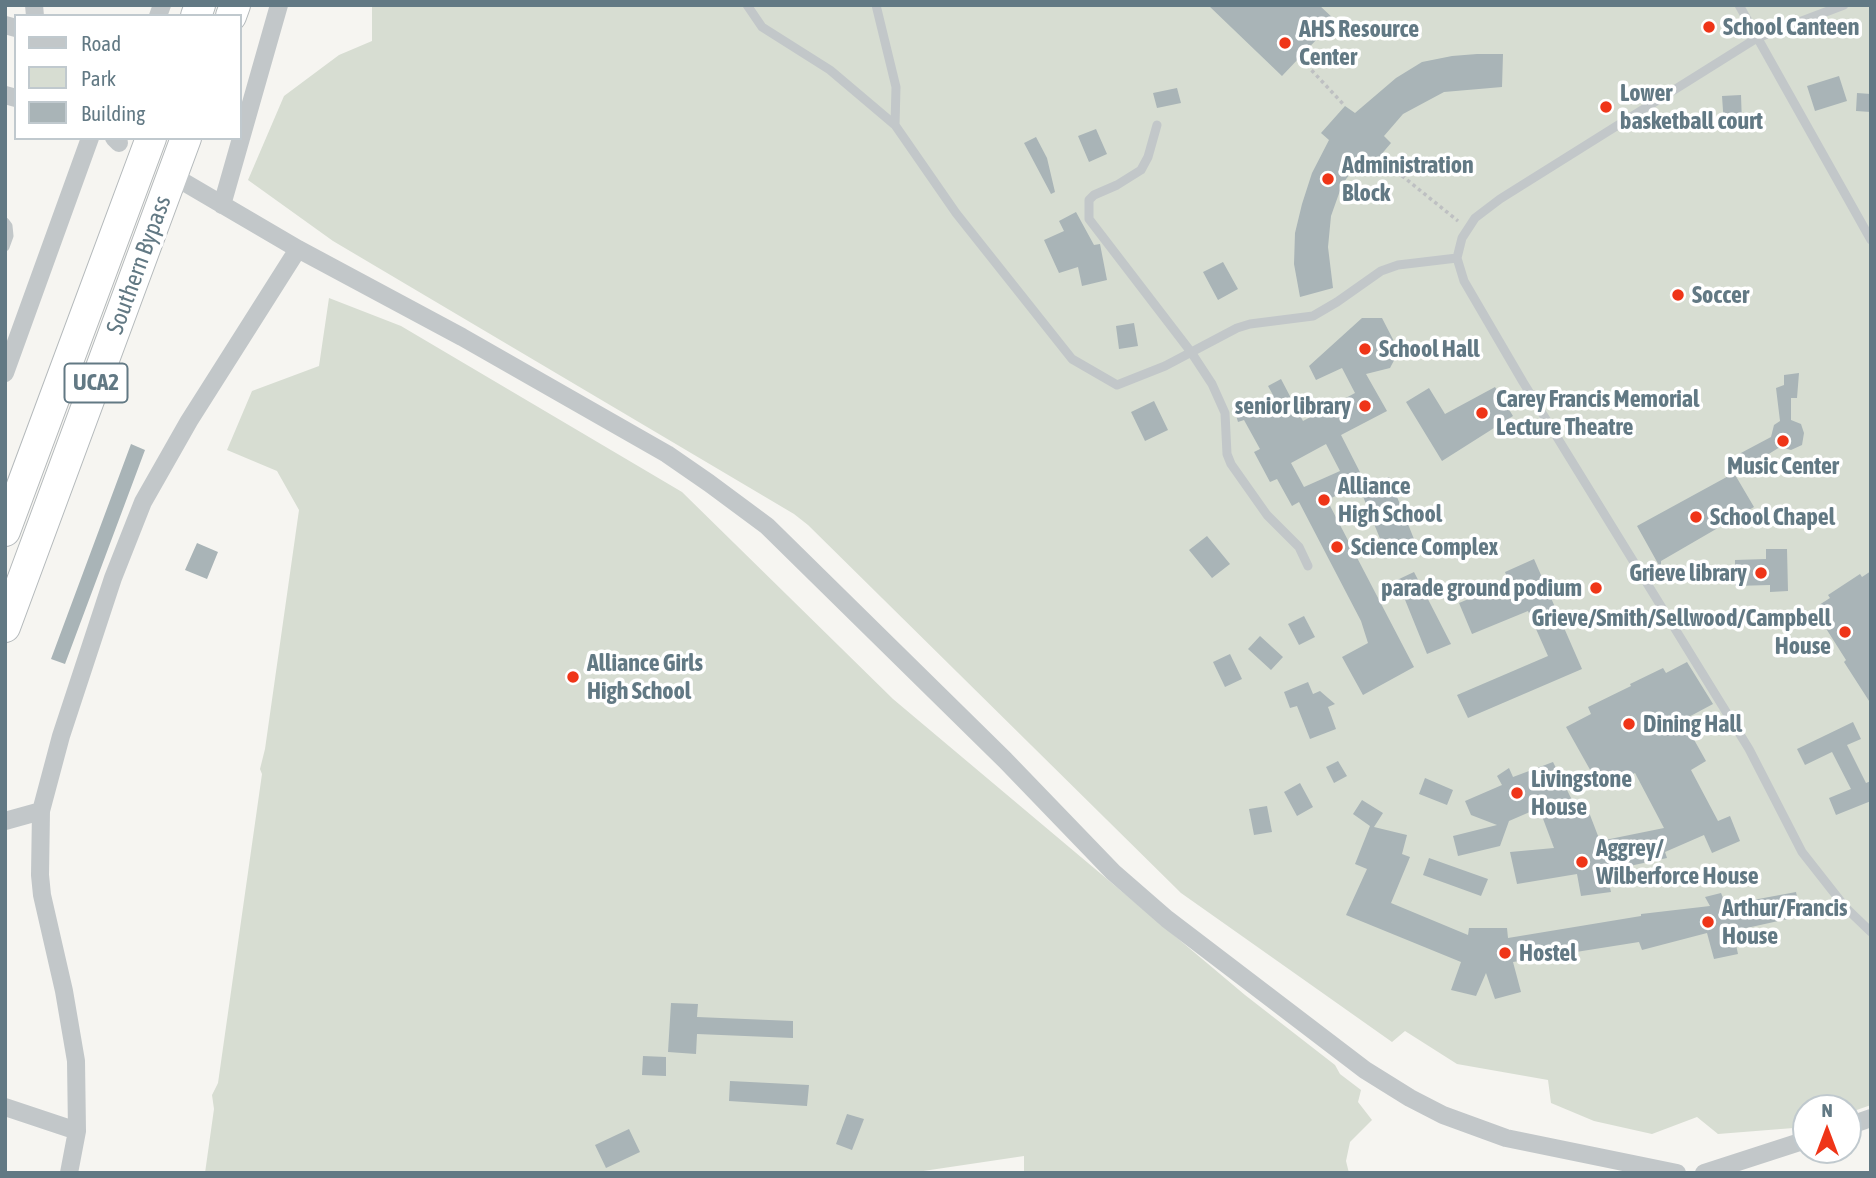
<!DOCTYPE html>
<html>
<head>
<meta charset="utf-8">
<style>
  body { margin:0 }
  #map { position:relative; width:1876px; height:1178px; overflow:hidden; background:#f6f5f1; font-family:"Asap Condensed",sans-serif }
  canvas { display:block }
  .frame { position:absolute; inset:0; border:7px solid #627984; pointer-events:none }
  .legend { position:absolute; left:14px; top:14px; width:228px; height:126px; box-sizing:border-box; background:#fff; border:2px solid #c0c9ce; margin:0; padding:9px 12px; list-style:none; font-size:21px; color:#627984 }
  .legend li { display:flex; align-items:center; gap:14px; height:35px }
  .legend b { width:35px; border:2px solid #c0c9ce }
  .north { position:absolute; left:1792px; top:1094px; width:70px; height:70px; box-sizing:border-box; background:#fff; border:2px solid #c0c9ce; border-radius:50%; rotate:0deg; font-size:19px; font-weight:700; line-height:28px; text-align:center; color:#627984 }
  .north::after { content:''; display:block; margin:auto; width:24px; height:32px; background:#ef3518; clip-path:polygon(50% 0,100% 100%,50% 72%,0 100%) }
</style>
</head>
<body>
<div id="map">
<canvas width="1876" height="1178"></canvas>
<div class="frame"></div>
<ul class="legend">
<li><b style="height:9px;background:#c2c7c9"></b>Road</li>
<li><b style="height:19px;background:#d7ddd2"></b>Park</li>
<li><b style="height:19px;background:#a9b4b7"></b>Building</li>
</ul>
<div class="north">N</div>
</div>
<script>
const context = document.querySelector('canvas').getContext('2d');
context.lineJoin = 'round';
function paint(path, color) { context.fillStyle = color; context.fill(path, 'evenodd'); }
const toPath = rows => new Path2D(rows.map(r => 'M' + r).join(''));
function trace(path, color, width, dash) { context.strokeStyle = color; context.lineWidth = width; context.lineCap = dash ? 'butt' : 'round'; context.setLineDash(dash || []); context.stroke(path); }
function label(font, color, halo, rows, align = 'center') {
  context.font = font + ' "Asap Condensed",sans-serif'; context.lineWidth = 7; context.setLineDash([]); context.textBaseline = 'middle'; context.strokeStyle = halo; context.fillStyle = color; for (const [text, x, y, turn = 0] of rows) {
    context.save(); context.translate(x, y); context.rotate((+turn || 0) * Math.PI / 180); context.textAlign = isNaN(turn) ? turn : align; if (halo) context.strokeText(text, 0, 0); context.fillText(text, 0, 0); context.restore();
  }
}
const green = toPath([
  [372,5,1871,5,1871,1105,1848,1113,1848,1108,1806,1108,1806,1127,1718,1134,1697,1117,1652,1134,1594,1121,1551,1103,1548,1080,1457,1064,1405,1031,1392,1042,1181,893,808,525,794,514,333,241,248,180,284,96,339,55,372,41],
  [329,298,401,326,682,492,893,699,1245,995,1335,1065,1340,1074,1361,1090,1358,1102,1372,1120,1350,1142,1346,1161,1349,1173,1024,1173,1024,1156,910,1173,205,1173,214,1109,212,1095,218,1083,262,774,260,769,265,749,299,510,277,471,227,450,252,391,319,366]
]);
const building = toPath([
  [1208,5,1319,5,1335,20,1282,76],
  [1477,54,1503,54,1502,87,1444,92,1403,114,1384,136,1391,143,1368,170,1358,162,1342,185,1331,216,1328,247,1333,288,1300,297,1294,264,1295,233,1302,204,1312,173,1329,140,1321,133,1345,106,1355,113,1396,78,1422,62,1452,56],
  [1839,76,1847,101,1815,111,1807,86],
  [1177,88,1181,103,1157,108,1153,93],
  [1857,93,1871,94,1871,112,1856,111],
  [1741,95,1742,124,1724,125,1722,96],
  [1096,129,1107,154,1089,162,1078,136],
  [1036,137,1047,158,1055,192,1051,194,1024,143],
  [1076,212,1094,245,1100,244,1107,280,1082,286,1078,267,1059,273,1044,240,1064,231,1059,221],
  [1223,262,1238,289,1218,300,1203,272],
  [1362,318,1382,318,1399,351,1390,368,1366,374,1387,411,1341,435,1365,482,1327,500,1414,667,1363,695,1342,657,1368,643,1361,621,1299,502,1292,506,1277,479,1270,482,1254,452,1260,449,1244,420,1238,422,1233,405,1273,395,1268,386,1281,379,1303,421,1355,393,1342,368,1316,380,1309,366],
  [1326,444,1340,471,1304,487,1291,463],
  [1134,323,1138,346,1119,349,1116,326],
  [1799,373,1797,398,1791,398,1791,420,1801,424,1804,433,1802,445,1791,450,1780,447,1746,468,1739,454,1771,437,1774,425,1780,421,1776,388,1784,385,1784,375],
  [1495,387,1513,416,1442,461,1406,402,1429,388,1445,414],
  [1154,401,1168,430,1145,441,1131,412],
  [131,444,145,450,65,664,51,659],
  [1734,473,1754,507,1661,561,1661,569,1637,526],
  [1389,477,1416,544,1387,556,1360,489],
  [1207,536,1230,564,1212,578,1189,550],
  [197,543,218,552,207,579,185,570],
  [1766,549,1787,549,1788,591,1770,592,1770,585,1735,586,1735,560,1766,559],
  [1534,559,1582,669,1468,718,1457,695,1548,656,1528,611,1472,634,1459,603,1509,582,1505,572],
  [1871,571,1871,704,1844,662,1846,660,1820,619,1825,615,1819,605,1830,598,1828,595,1860,574,1862,577],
  [1414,572,1451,644,1427,654,1397,580],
  [1304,616,1315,637,1299,645,1288,624],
  [1260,636,1283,657,1271,670,1248,649],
  [1230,654,1242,679,1225,687,1213,662],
  [1687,662,1713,704,1683,720,1706,761,1691,770,1718,821,1730,816,1740,841,1712,853,1704,835,1665,852,1667,858,1606,871,1611,892,1581,896,1577,874,1517,884,1510,852,1554,848,1539,808,1509,821,1500,846,1458,856,1453,836,1497,825,1471,815,1465,801,1502,785,1497,776,1509,768,1513,777,1553,762,1575,806,1585,802,1600,841,1664,828,1635,773,1602,791,1566,727,1591,714,1588,707,1631,686,1630,684,1663,668,1666,673],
  [1308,682,1313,694,1320,691,1335,704,1328,707,1336,729,1310,739,1297,706,1290,708,1284,692],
  [1853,722,1861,739,1847,745,1866,783,1871,781,1871,801,1836,815,1829,798,1851,789,1832,752,1805,765,1797,749],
  [1338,761,1347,776,1334,783,1326,767],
  [1425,778,1453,790,1447,805,1419,794],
  [1300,783,1313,807,1297,816,1284,792],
  [1362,800,1383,813,1374,827,1407,835,1402,854,1410,857,1391,903,1468,935,1469,928,1507,928,1508,938,1641,916,1641,914,1710,906,1705,897,1721,893,1726,905,1796,892,1801,916,1733,931,1738,954,1714,959,1707,933,1642,950,1639,942,1513,962,1521,992,1495,999,1486,973,1476,996,1451,990,1461,962,1346,915,1367,869,1355,864,1370,826,1353,814],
  [1267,806,1272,832,1254,835,1249,809],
  [1429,858,1488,879,1481,896,1423,875],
  [671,1003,698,1004,697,1017,793,1021,793,1038,697,1034,696,1054,668,1052],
  [643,1056,666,1057,666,1076,642,1075],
  [730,1081,809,1085,807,1106,729,1101],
  [847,1114,864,1119,852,1150,836,1144],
  [629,1129,640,1152,606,1168,595,1145]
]);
const path = toPath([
  [1302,60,1345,106],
  [1380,158,1458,221]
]);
const service = toPath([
  [747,5,762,27,830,70,895,125,956,213,1072,359,1117,385,1165,366,1237,328,1250,324,1313,316,1337,302,1381,271,1398,265,1457,258],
  [876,5,896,87,895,125],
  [1739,5,1871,240],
  [1844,5,1757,38,1500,199,1475,218,1462,238,1457,258,1464,281,1523,382,1749,749,1802,852,1846,908,1871,932],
  [1157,125,1148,157,1141,170,1117,185,1094,195,1089,200,1089,219,1191,352,1212,384,1225,413,1227,454,1231,464,1267,515,1299,547,1308,566],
  [5,222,8,226,9,236,5,247]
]);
const minor = toPath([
  [34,5,35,16],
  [158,16,162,5],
  [5,25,16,28],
  [5,95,16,98],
  [114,138,119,143],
  [182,181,298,249,462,337,667,454,709,483,767,526,1005,760,1113,872,1167,919,1365,1070,1410,1098,1443,1115,1506,1138,1677,1173],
  [222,205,279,5],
  [5,373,90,138],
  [5,821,41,811],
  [5,1107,77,1131],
  [1848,1126,1871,1118],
  [69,1173,77,1131,76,1061,64,991,42,895,40,875,41,811,61,736,113,578,143,502,189,421,298,249],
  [1704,1173,1806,1140]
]);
const trunk = toPath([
  [196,16,200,5],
  [231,16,235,5],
  [5,531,151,138],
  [5,627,186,138]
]);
const markers = [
  [1709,27,7,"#ef3518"],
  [1285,43,7,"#ef3518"],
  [1606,107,7,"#ef3518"],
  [1328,179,7,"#ef3518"],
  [1678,295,7,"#ef3518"],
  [1365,349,7,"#ef3518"],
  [1365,406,7,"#ef3518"],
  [1482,413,7,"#ef3518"],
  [1783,441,7,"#ef3518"],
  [1324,500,7,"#ef3518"],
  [1696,517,7,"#ef3518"],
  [1337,547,7,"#ef3518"],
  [1761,573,7,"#ef3518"],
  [1596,588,7,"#ef3518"],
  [1845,632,7,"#ef3518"],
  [573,677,7,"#ef3518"],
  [1629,724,7,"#ef3518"],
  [1517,793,7,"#ef3518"],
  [1582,862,7,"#ef3518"],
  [1708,922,7,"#ef3518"],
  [1505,953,7,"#ef3518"]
];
const shields = [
  [96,383,63]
];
const shieldNames = [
  ["UCA2",96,383]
];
const poiNames = [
  ["School Canteen",1723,27],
  ["AHS Resource",1299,29],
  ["Center",1299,57],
  ["Lower",1620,93],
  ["basketball court",1620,121],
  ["Administration",1342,165],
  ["Block",1342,193],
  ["Soccer",1692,295],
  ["School Hall",1379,349],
  ["Carey Francis Memorial",1496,399],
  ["Lecture Theatre",1496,427],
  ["senior library",1351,406,"right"],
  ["Music Center",1783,466,"center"],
  ["Alliance",1338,486],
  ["High School",1338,514],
  ["School Chapel",1710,517],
  ["Science Complex",1351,547],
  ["Grieve library",1747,573,"right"],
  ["parade ground podium",1582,588,"right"],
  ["Grieve/Smith/Sellwood/Campbell",1831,618,"right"],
  ["House",1831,646,"right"],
  ["Alliance Girls",587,663],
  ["High School",587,691],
  ["Dining Hall",1643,724],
  ["Livingstone",1531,779],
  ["House",1531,807],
  ["Aggrey/",1596,848],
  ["Wilberforce House",1596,876],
  ["Arthur/Francis",1722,908],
  ["House",1722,936],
  ["Hostel",1519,953]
];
const streetNames = [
  ["Southern Bypass",139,265,-70]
];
paint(green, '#d7ddd2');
paint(building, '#a9b4b7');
trace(trunk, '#b4b9bb', 32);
trace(path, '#bec0c2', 3.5, [3.5, 3.5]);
trace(service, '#c2c7c9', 9);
trace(minor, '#c2c7c9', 18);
trace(trunk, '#fff', 30);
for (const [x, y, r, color] of markers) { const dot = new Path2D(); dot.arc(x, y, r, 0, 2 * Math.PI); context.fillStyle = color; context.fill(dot); trace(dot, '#fff', 2.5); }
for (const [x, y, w] of shields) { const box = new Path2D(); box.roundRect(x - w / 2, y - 19.5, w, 39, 5); context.fillStyle = '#fff'; context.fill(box); trace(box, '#627984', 2); }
label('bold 23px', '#627984', null, shieldNames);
label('bold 24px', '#627984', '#fff', poiNames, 'left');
label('24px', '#627984', '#fff', streetNames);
</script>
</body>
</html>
